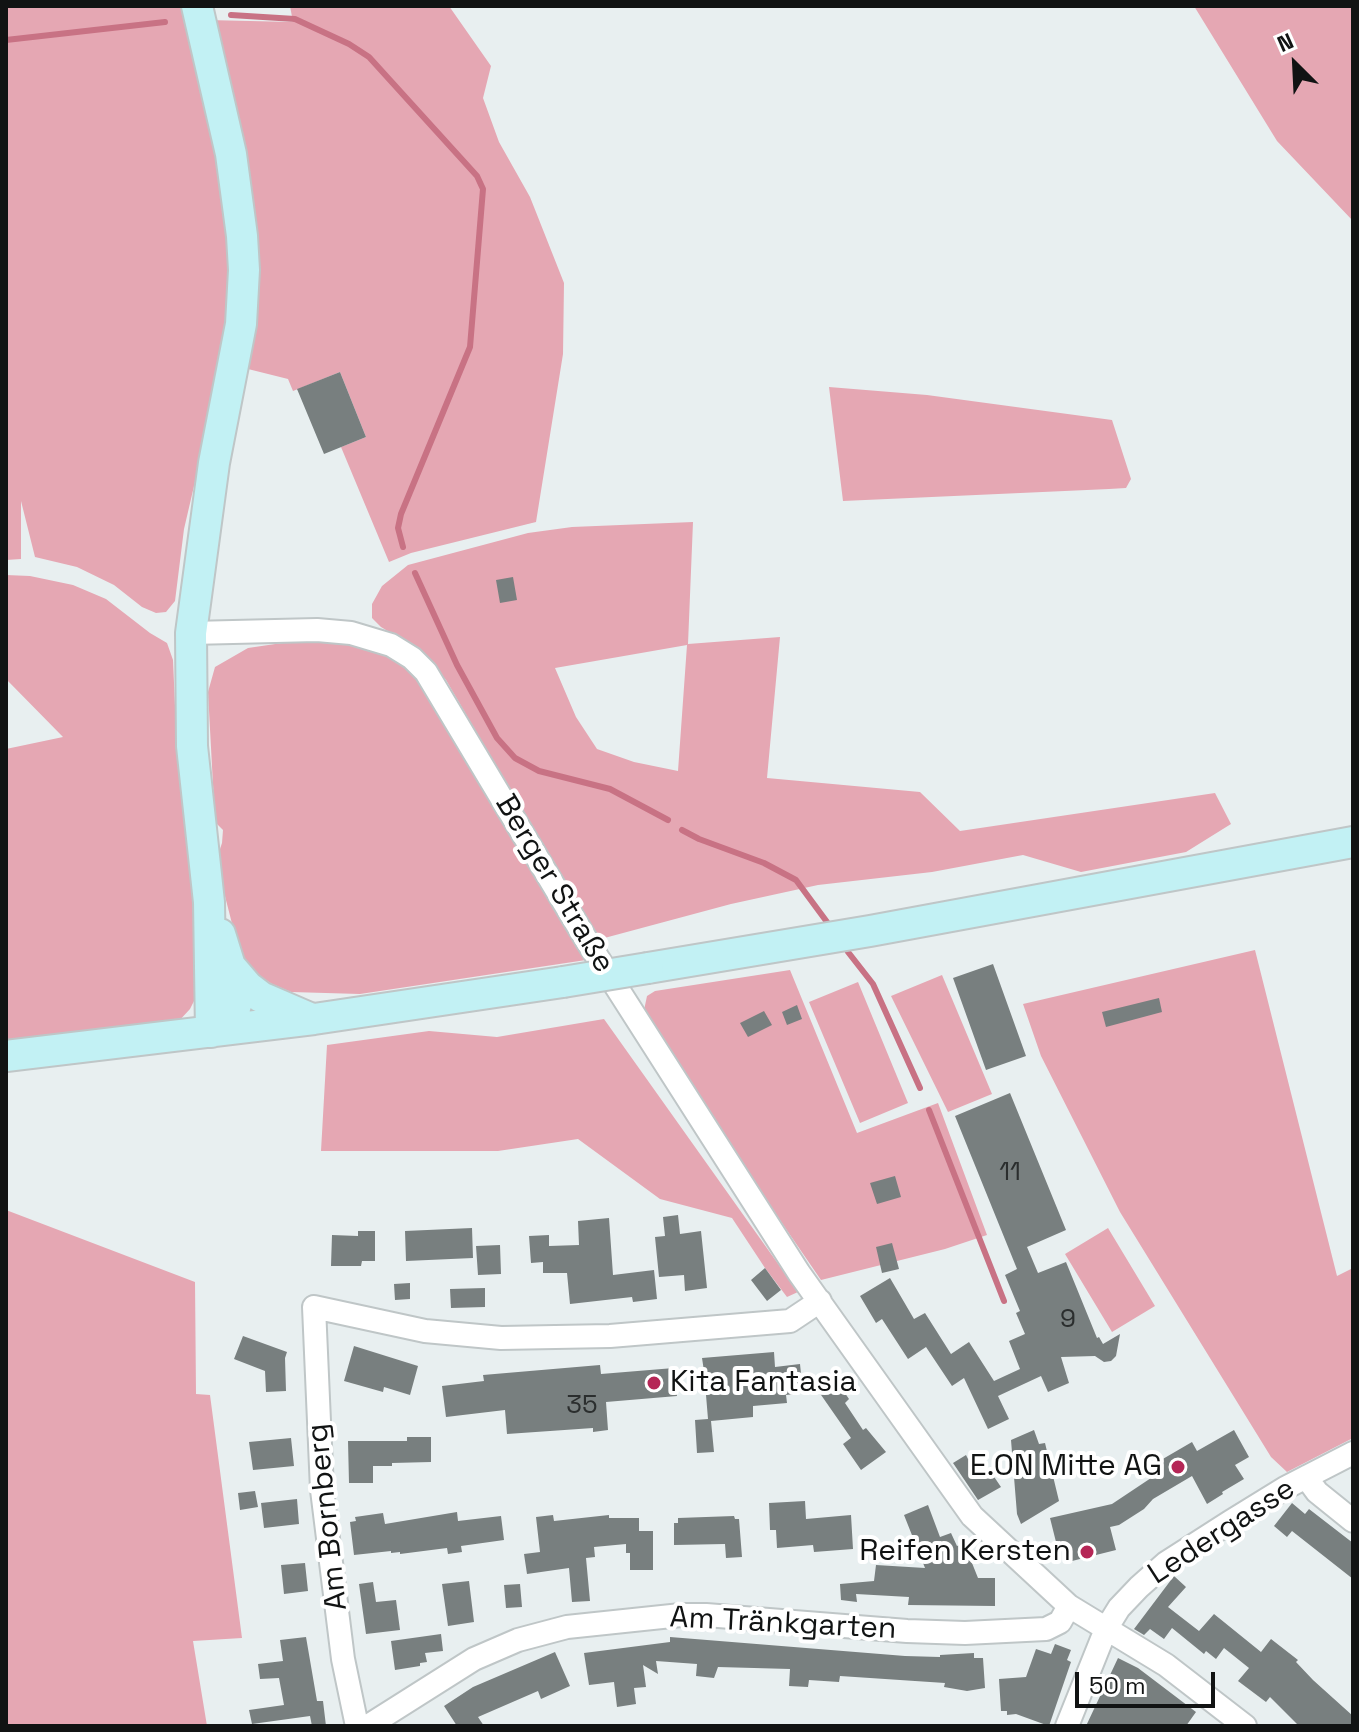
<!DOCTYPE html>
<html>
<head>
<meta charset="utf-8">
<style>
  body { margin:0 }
  #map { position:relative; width:1359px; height:1732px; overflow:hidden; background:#e8eff0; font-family:"Space Grotesk",sans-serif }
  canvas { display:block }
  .frame { position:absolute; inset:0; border:8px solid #111313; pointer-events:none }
  .north { position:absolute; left:1255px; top:24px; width:80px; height:80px; -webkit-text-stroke:6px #fff; paint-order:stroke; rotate:336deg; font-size:22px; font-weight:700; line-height:32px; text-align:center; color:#111313 }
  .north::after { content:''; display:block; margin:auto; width:28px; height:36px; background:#111313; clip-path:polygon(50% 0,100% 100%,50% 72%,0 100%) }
  .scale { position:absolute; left:1075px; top:1672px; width:140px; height:36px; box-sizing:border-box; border:4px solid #111313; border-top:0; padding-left:10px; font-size:24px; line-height:28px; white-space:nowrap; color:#111313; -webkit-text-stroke:6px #fff; paint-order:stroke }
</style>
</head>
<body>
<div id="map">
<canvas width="1359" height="1732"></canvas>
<div class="frame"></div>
<div class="north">N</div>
<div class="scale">50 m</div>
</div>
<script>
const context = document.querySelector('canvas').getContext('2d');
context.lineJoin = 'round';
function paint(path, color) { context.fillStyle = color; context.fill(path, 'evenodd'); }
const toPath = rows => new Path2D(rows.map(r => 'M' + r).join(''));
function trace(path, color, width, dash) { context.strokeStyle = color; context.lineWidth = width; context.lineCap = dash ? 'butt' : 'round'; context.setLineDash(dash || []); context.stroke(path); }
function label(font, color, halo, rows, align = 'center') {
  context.font = font + ' "Space Grotesk",sans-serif'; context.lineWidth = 8; context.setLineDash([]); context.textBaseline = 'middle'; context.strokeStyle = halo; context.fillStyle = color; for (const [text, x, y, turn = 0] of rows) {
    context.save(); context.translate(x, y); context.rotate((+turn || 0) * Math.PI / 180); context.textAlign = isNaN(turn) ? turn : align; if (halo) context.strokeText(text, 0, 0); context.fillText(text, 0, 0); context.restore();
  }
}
const green = toPath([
  [6,6,190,6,226,199,232,323,184,529,175,601,166,612,156,613,142,607,114,585,77,567,35,557,21,501,21,559,6,560],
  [290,6,449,6,491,66,483,98,499,142,530,197,564,283,563,354,536,522,411,553,389,562,341,447,366,437,340,372,293,391,288,379,244,368,207,20,293,22],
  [1194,6,1353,6,1353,221,1277,141],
  [829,387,927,395,1112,420,1131,479,1126,488,1109,489,843,501],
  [693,522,688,644,780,637,767,778,920,792,960,831,1215,793,1231,824,1186,852,1081,872,1023,855,932,872,818,885,731,904,597,940,446,680,419,650,381,627,372,618,372,604,382,586,408,565,528,533,572,527],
  [687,645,678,771,634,762,597,749,576,717,555,668],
  [6,575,30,576,73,585,106,599,150,633,167,643,173,660,177,751,189,832,198,993,190,1009,177,1023,6,1044,6,749,63,737,6,679],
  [316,638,338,640,387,653,407,667,428,694,586,960,360,994,291,992,272,984,255,973,244,962,238,947,216,861,222,843,223,830,215,822,208,692,215,667,248,648],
  [1255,950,1337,1276,1353,1268,1353,1438,1287,1472,1271,1457,1120,1212,1041,1056,1023,1004],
  [790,970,857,1133,938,1103,987,1235,945,1249,821,1280,646,1025,643,1015,647,996,655,991],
  [942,975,992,1094,948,1112,891,996],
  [858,982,908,1103,860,1123,809,1002],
  [604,1019,796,1289,798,1292,787,1297,765,1268,732,1218,660,1199,578,1139,498,1151,321,1151,327,1045,429,1031,497,1037],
  [6,1210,195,1282,196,1394,210,1395,242,1638,193,1641,207,1726,6,1726],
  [1108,1228,1155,1306,1112,1332,1065,1254]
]);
const stream = toPath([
  [231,15,295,19,349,44,369,57,477,176,483,189,470,347,401,514,398,528,403,547],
  [6,40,165,22],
  [415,573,457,665,497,738,515,758,539,771,610,789,668,820],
  [682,830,699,839,764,863,796,880,827,922],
  [848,952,873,984,920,1088],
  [929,1110,1004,1301]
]);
const building = toPath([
  [340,372,366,437,324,454,297,389],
  [513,577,517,600,500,603,496,580],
  [993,964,1026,1056,986,1070,953,978],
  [1159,998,1162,1012,1106,1027,1102,1012],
  [797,1005,802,1019,787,1025,782,1012],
  [764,1011,772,1025,748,1037,740,1023],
  [1010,1093,1066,1230,1027,1247,1038,1273,1066,1262,1097,1338,1099,1337,1103,1344,1120,1334,1116,1356,1111,1361,1104,1362,1095,1356,1061,1357,1069,1383,1048,1392,1041,1376,998,1396,1009,1419,988,1429,964,1378,952,1386,926,1347,908,1359,882,1319,876,1323,860,1296,890,1278,914,1319,925,1313,951,1354,969,1342,994,1381,1020,1369,1009,1341,1025,1334,1016,1313,1020,1311,1005,1275,1017,1269,955,1116],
  [895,1176,901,1197,877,1204,870,1183],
  [678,1215,680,1234,701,1231,707,1288,685,1291,684,1275,659,1277,655,1237,665,1236,663,1217],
  [609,1218,613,1275,654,1270,657,1299,633,1302,632,1297,570,1304,567,1273,543,1273,543,1262,531,1263,529,1236,549,1235,549,1246,579,1245,578,1221],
  [472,1228,473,1258,406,1261,405,1231],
  [358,1231,375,1231,375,1261,362,1261,361,1266,331,1266,332,1235,358,1236],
  [892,1243,899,1269,882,1273,876,1247],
  [500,1245,501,1274,478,1275,476,1246],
  [765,1268,781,1290,767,1301,751,1280],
  [410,1283,410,1299,395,1300,394,1284],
  [485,1288,485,1307,451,1308,450,1289],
  [243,1336,287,1352,285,1358,286,1391,266,1392,265,1371,234,1359],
  [354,1346,418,1366,410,1395,384,1387,383,1392,344,1381],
  [774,1352,775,1367,800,1364,803,1393,786,1395,787,1403,753,1406,753,1417,711,1421,714,1452,697,1453,695,1420,708,1419,706,1395,700,1389,708,1377,704,1371,702,1358],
  [600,1365,601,1374,674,1368,677,1396,606,1402,608,1430,593,1432,593,1428,507,1434,505,1410,446,1417,442,1386,484,1381,483,1375],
  [836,1380,849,1399,845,1403,863,1430,866,1428,886,1452,861,1470,843,1444,851,1438,819,1392],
  [1034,1430,1039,1444,1045,1443,1059,1501,1021,1524,1017,1514,1011,1440],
  [1234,1430,1249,1457,1235,1465,1244,1479,1222,1492,1223,1494,1207,1504,1192,1476,1153,1499,1144,1509,1119,1525,1110,1527,1116,1550,1072,1561,1069,1547,1058,1550,1050,1518,1112,1504,1154,1476,1149,1467,1192,1442,1197,1451],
  [407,1437,431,1437,431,1462,392,1463,392,1466,373,1466,373,1483,349,1483,348,1441,407,1441],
  [291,1438,294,1466,253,1470,249,1442],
  [978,1453,1001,1487,978,1500,953,1463,966,1455,968,1459],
  [255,1491,258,1507,240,1510,238,1493],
  [297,1499,299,1524,264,1528,261,1503],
  [805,1501,806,1519,851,1515,853,1549,814,1552,813,1545,777,1548,776,1530,770,1530,769,1503],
  [1292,1503,1305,1514,1309,1509,1353,1543,1353,1579,1292,1531,1287,1537,1274,1526],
  [928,1505,940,1537,951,1533,957,1546,964,1543,978,1578,995,1578,995,1606,908,1605,909,1597,856,1594,857,1602,841,1600,840,1584,874,1581,876,1565,925,1568,904,1515],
  [457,1512,458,1521,501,1516,504,1540,461,1546,462,1552,448,1554,447,1548,400,1554,400,1552,391,1553,391,1551,354,1555,350,1522,356,1521,355,1517,383,1513,385,1524],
  [553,1515,554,1521,609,1515,609,1518,639,1518,639,1531,653,1531,653,1570,630,1570,630,1553,626,1553,626,1544,594,1547,595,1557,586,1558,590,1601,572,1602,569,1568,527,1574,524,1554,540,1552,536,1517],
  [734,1516,735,1519,739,1519,742,1557,726,1558,725,1544,674,1545,674,1523,678,1523,678,1518],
  [305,1563,308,1591,284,1594,281,1565],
  [1174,1576,1186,1587,1168,1607,1199,1631,1214,1614,1261,1652,1271,1639,1298,1660,1296,1662,1313,1680,1353,1716,1353,1726,1299,1726,1270,1697,1266,1702,1238,1681,1249,1668,1224,1648,1216,1659,1206,1651,1204,1654,1172,1628,1164,1639,1150,1629,1144,1635,1134,1629],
  [469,1581,474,1622,448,1626,442,1584],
  [373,1582,376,1602,396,1600,400,1630,366,1634,359,1584],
  [520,1584,522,1607,506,1608,504,1585],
  [441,1634,443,1651,425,1653,427,1662,420,1663,420,1666,395,1670,391,1641],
  [306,1637,317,1701,323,1701,326,1726,312,1726,310,1716,252,1724,249,1710,284,1705,279,1678,260,1679,258,1664,283,1661,280,1640],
  [670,1637,905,1656,940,1657,940,1655,974,1653,974,1658,983,1658,985,1688,967,1691,944,1687,945,1683,840,1676,839,1682,809,1680,808,1687,789,1686,790,1669,718,1667,714,1678,696,1676,697,1664,656,1661,658,1674,643,1665,646,1687,634,1688,636,1704,617,1707,614,1682,589,1685,584,1653,670,1642],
  [1055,1644,1071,1650,1067,1660,1071,1662,1049,1726,1016,1714,1007,1715,1007,1711,1001,1711,999,1679,1026,1677,1036,1649,1051,1654],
  [555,1652,570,1686,541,1699,538,1691,478,1717,484,1726,457,1726,444,1706,473,1687],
  [1118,1658,1138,1668,1196,1712,1186,1726,1086,1726]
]);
const minor = toPath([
  [191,633,317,630,351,633,391,645,412,658,426,672,587,941,799,1273,972,1516,1069,1606,1166,1665,1245,1726],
  [1306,1477,1317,1492,1353,1521],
  [357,1726,343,1659,322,1490,314,1307,425,1331,501,1338,610,1336,790,1321,820,1301],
  [368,1726,474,1659,518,1640,567,1627,681,1615,706,1615,907,1631,965,1633,1046,1629,1060,1622,1069,1606],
  [1067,1726,1106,1629,1119,1608,1139,1587,1166,1563,1230,1522,1285,1488,1353,1453]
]);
const secondary = toPath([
  [197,6,231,154,242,236,244,270,241,324,214,463,191,633,192,746,209,902,211,1032],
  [230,966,248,987,261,997,312,1019],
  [648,968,870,931,1353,842],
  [211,1032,231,1015,236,1005,230,966,220,934],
  [6,1056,314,1019,563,982]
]);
const secondaryBridge = toPath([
  [563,982,648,968]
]);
const markers = [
  [654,1383,8,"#b52656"],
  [1178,1467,8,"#b52656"],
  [1087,1552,8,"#b52656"]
];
const numberNames = [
  ["11",1010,1173],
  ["9",1068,1320],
  ["35",582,1406]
];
const streetNames = [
  ["Berger Straße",554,884,59],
  ["Am Bornberg",328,1517,-96],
  ["Ledergasse",1222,1532,-33],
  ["Am Tränkgarten",783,1624,3]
];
const poiNames = [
  ["Kita Fantasia",670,1383,"left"],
  ["E.ON Mitte AG",1162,1467],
  ["Reifen Kersten",1071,1552]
];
paint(green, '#e5a7b3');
trace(stream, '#c87284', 6);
paint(building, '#787f7f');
trace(minor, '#bfc6c7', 26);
trace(secondary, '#bfc6c7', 34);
trace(minor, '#fff', 22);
trace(secondary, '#c2f1f4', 30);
trace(secondaryBridge, '#bfc6c7', 34, []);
trace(secondaryBridge, '#c2f1f4', 30);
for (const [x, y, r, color] of markers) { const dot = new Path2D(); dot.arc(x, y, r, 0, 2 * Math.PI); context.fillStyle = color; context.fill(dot); trace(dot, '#fff', 3); }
label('26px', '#2b2e2e', null, numberNames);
label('30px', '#111313', '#fff', streetNames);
label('30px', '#111313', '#fff', poiNames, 'right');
</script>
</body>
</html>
